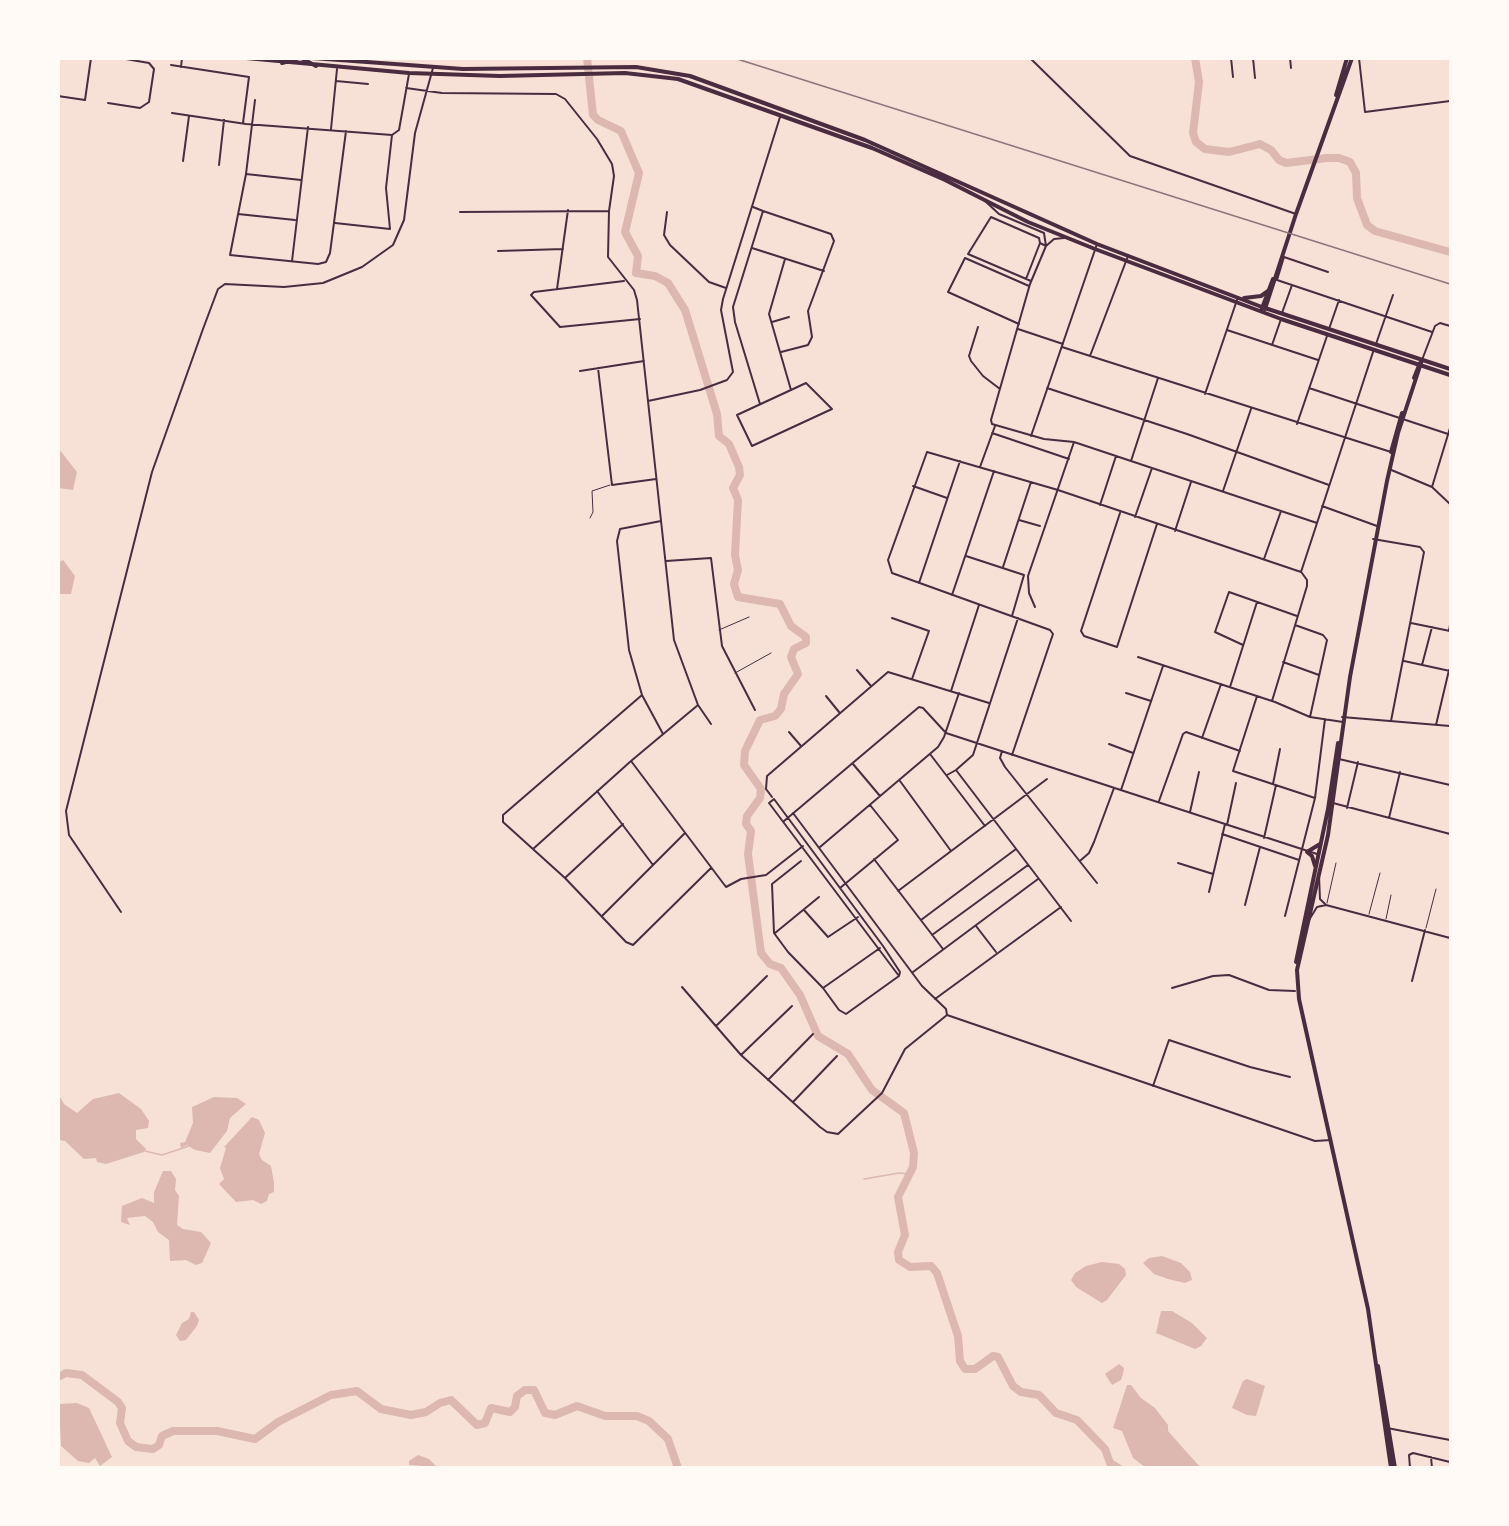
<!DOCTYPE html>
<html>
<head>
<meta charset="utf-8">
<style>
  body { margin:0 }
  #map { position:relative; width:1509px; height:1526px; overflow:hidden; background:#f7e1d7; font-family:Inter,sans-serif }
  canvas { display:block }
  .frame { position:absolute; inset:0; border:60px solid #fffaf5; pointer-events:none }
</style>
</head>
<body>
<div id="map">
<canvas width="1509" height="1526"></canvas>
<div class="frame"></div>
</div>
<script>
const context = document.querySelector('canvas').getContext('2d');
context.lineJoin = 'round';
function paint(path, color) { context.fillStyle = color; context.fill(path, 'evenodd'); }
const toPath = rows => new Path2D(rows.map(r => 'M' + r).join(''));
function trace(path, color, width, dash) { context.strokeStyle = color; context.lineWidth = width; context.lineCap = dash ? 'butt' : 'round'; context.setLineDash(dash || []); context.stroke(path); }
const water = toPath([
  [59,449,77,472,73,490,59,488],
  [63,560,75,576,71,594,59,594,59,562],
  [119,1093,141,1109,149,1121,148,1128,136,1130,136,1139,146,1149,144,1152,106,1164,97,1162,96,1158,84,1159,65,1141,59,1140,59,1095,64,1104,77,1113,93,1099],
  [214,1097,237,1098,246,1104,230,1118,227,1131,210,1153,195,1150,187,1145,181,1148,180,1143,185,1142,193,1123,192,1107],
  [252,1117,259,1120,265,1133,259,1154,262,1160,271,1166,274,1183,274,1192,269,1194,267,1201,261,1204,253,1200,236,1202,219,1184,224,1179,220,1168,226,1148,224,1147],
  [163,1171,171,1171,176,1179,175,1190,179,1196,177,1225,183,1229,201,1232,211,1243,202,1263,196,1265,186,1260,170,1261,169,1240,158,1232,153,1222,145,1216,127,1218,130,1225,121,1222,122,1206,142,1198,154,1203,154,1192],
  [1162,1256,1181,1263,1190,1272,1192,1280,1185,1283,1168,1279,1154,1274,1143,1263,1149,1258],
  [1102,1262,1119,1264,1125,1269,1126,1275,1107,1300,1102,1303,1076,1287,1071,1280,1075,1273,1086,1266],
  [1161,1311,1172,1311,1192,1323,1207,1338,1201,1346,1195,1349,1156,1333],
  [191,1312,194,1312,199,1320,197,1326,186,1340,180,1341,176,1335,182,1323,189,1319],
  [1119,1364,1124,1368,1123,1374,1121,1380,1112,1385,1105,1374],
  [1247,1379,1265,1386,1256,1416,1247,1415,1232,1408,1243,1381],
  [1127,1385,1131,1385,1141,1398,1155,1408,1168,1425,1168,1431,1200,1467,1145,1467,1133,1458,1122,1431,1113,1428],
  [77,1403,89,1408,112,1457,100,1466,95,1458,89,1463,78,1461,61,1446,59,1404],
  [418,1455,429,1459,437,1467,409,1465,409,1461]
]);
const stream = toPath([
  [145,1151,162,1155,189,1146],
  [864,1179,899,1173,910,1174]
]);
const river = toPath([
  [587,58,593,115,598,120,621,131,639,173,625,232,638,256,636,273,655,276,668,283,685,310,717,414,719,436,729,444,739,467,740,475,733,488,738,500,735,555,738,570,734,584,738,597,780,604,791,626,806,637,806,643,794,649,791,657,798,674,784,694,781,709,775,716,760,720,745,751,744,765,761,789,760,798,747,816,746,824,751,831,748,854,761,953,770,964,781,968,800,995,818,1036,848,1054,872,1090,904,1113,914,1153,913,1167,898,1197,905,1235,898,1252,899,1260,910,1267,931,1266,937,1273,958,1336,960,1361,965,1369,975,1369,993,1356,998,1357,1013,1386,1021,1392,1039,1395,1056,1413,1077,1420,1105,1449,1110,1463,1118,1468],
  [1195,58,1199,82,1193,133,1196,142,1205,149,1229,152,1260,144,1271,150,1279,160,1286,163,1327,158,1339,158,1350,162,1356,173,1357,198,1367,225,1375,231,1450,252],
  [58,1377,66,1373,82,1375,118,1402,122,1408,120,1423,128,1441,136,1447,153,1449,159,1445,162,1436,173,1431,217,1431,255,1439,278,1422,331,1395,357,1391,381,1409,411,1415,426,1412,440,1403,451,1400,477,1425,485,1423,491,1408,510,1412,515,1407,517,1396,525,1390,534,1390,545,1413,555,1415,577,1406,605,1416,637,1416,649,1421,668,1439,678,1468]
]);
const service = toPath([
  [590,518,593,512,592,491,610,485],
  [719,630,749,617],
  [735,673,771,653],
  [1327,903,1336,863],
  [1369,914,1380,873],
  [1386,919,1391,895],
  [1426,928,1436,889]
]);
const minor = toPath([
  [1030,58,1130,156,1296,214],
  [1231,58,1233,77],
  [1253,58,1255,78],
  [1290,58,1291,68],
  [1359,58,1365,112,1450,101],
  [899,59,899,58],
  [171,65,249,77,243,123],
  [181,67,182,58],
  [336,81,368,84],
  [406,88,442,93,556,94,565,99,597,139,612,164,614,176,609,211,608,257,634,290,637,300,674,640,698,705,711,724],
  [58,96,85,100,91,58],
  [255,100,246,174,230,255,318,264,326,262,330,253,346,131],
  [108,103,140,108,149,102,154,69,149,63,120,58],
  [172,113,246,124,392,135],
  [331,129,337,69],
  [392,135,399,130,409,74],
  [183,161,189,116],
  [219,165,224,120],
  [246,174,301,180],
  [985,201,999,214,1044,233,1046,246],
  [753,207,763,211,733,307,735,322,760,404],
  [763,211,831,234,834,241,808,311,812,337,808,345,781,352],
  [460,212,609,211],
  [667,212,664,235,670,245,709,282,726,288],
  [238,214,295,220],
  [335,223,390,229,386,188,392,135],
  [1064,238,1054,239,1046,246,1030,284,991,420,992,424,1044,439,1074,442,1317,523],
  [752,248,824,271],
  [498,251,563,249],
  [785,259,769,314,791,390],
  [292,261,308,127],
  [1026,279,1040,243],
  [1274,279,1432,332],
  [1277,280,1284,257,1328,272],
  [624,281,534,292,531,295,560,327,640,319],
  [1031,281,968,254,991,217,1039,238,1040,243,1046,246],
  [557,289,568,210],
  [1282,313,1292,285],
  [772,322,789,317],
  [1019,324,948,292,965,258,1029,286],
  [978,327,969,356,971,361,983,376,1000,389],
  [1018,329,1063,344],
  [1329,329,1339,300],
  [1227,330,1318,360],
  [1376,344,1393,295],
  [1272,345,1281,319],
  [1062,347,1391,452],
  [1090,356,1128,256],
  [1422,360,1435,326,1440,323,1450,326],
  [598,368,612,485,656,479],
  [580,371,644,361],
  [806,383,832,409,752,446,737,415,806,383],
  [1047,388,1187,434,1329,485],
  [1309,388,1448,434],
  [1205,394,1238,297],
  [648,401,700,390,727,380,733,372,721,310,723,299,780,117],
  [1297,424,1327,336],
  [992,433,1069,459],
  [1031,436,1097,244],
  [1131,461,1158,378],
  [980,467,995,426],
  [1389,469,1432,487,1450,504],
  [913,486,947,498],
  [1432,487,1450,428],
  [1223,491,1251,409],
  [1100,505,1116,456],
  [1322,506,1377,526],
  [1120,513,1081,631,1084,636,1117,647,1157,524],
  [1135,517,1152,468],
  [1019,520,1040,526],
  [661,521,620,529,617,541,629,650,642,695,663,734],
  [1175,531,1191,482],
  [1373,539,1420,547,1424,552,1391,721],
  [966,556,1024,575,1012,616],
  [1264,559,1281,511],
  [666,561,711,558,722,646,755,710],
  [1003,567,1031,482],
  [1301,572,1374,349],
  [919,583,960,461],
  [952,595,994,471],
  [1035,607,1029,593,1028,576,1074,442],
  [892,618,929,631,912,679],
  [1411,623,1450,631],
  [1295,625,1323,635,1327,640,1310,717],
  [1449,631,1450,625],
  [1243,645,1215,632,1229,592,1297,616],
  [1138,657,1275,702,1310,717,1343,722],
  [1404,661,1450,671],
  [1283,662,1319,675],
  [1422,665,1432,627],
  [857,670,871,686],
  [1230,687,1257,602],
  [951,691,979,605],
  [1126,693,1151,701],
  [642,695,503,815,503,822,565,878,626,942,633,945,711,868],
  [826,696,839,712],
  [1257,696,1233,771,1315,798],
  [1272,701,1307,586,1307,580,1302,573],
  [1342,717,1450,726],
  [1436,725,1449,670],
  [789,732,801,746],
  [1202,738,1221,684],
  [1109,744,1133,753],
  [1002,751,1000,758,1005,767,1097,883],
  [930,754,985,826],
  [1012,755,1053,634,1050,630,892,573,888,560,927,452,1058,490,1301,572],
  [1339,759,1450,785],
  [631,761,726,887,741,879,766,875,803,846],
  [853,764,880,796],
  [956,770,973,755,1018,618],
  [947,775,956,770,1071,921],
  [900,781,951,851],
  [1273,784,1280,749],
  [1121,790,1163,666],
  [597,791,653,865],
  [772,797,766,789,767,776,888,672,989,703],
  [774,799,883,946,900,972,899,976,769,803,774,799],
  [1159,801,1183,734,1186,732,1240,751],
  [1333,803,1450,834],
  [1347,808,1358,762],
  [1190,812,1199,772],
  [793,813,922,986,946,1009,947,1015,1315,1141,1331,1140],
  [1389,818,1400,772],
  [784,821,919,707,923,708,946,733,1317,854],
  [1227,825,1236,783],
  [1222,834,1299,860],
  [1264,838,1276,785],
  [820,847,938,747,944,737,959,693],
  [533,849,631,761,698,705],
  [874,859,943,949],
  [1081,860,1089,853,1094,842,1114,788],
  [801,861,772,884,774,933,788,952,823,988,839,1010,846,1014,899,976],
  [1178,863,1213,874],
  [1319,876,1320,899,1326,905],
  [566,877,623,824],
  [840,888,898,840,870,805],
  [898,891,1047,779],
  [1209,892,1225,824],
  [1245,905,1260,847],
  [804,910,828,937,858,917],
  [121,912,69,835,66,811,152,472,203,329,218,289,225,284,284,287,323,283,362,267,393,245,404,220,415,133,433,68],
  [602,916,685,833],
  [1285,916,1315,798,1325,719],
  [921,920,1016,849],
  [1309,920,1317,907,1326,905,1450,938],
  [976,926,996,952],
  [775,933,819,897],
  [932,935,1028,865],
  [913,972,1038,879],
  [1412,981,1425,930],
  [682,987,741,1055,820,1127,827,1132,838,1134,882,1093,905,1049,947,1015],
  [823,988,880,948],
  [1172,988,1213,976,1229,975,1269,990,1295,991],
  [935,999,1061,907],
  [716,1026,767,976],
  [741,1055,792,1006],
  [768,1080,813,1034],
  [1153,1086,1169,1040,1250,1067,1290,1077],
  [793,1102,837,1056],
  [1387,1428,1450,1440],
  [1431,1457,1432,1468],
  [1410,1468,1409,1455,1413,1453,1450,1462]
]);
const primary = toPath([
  [1336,95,1347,58],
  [1265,309,1296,214,1352,58],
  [1261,311,1273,279],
  [1414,378,1420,363],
  [1391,452,1402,413],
  [1315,866,1312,856,1307,852,1320,844],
  [1296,962,1328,809,1338,743],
  [1378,1366,1395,1468],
  [1391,1468,1368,1309,1299,999,1297,970,1328,835,1350,677,1387,481,1398,433,1422,360]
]);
const trunk = toPath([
  [246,58,409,73,500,76,625,73,678,79,872,148,945,180,1028,222,1095,249,1281,319,1450,375],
  [301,58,316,66],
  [312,58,463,69,636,67,690,76,865,140,1097,244,1262,307,1450,369],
  [282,63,300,58],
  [1244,298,1261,296,1268,291]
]);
const rail = toPath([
  [734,58,1450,284]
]);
paint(water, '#dcb8b0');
trace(stream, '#dcb8b0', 1.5);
trace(river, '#dcb8b0', 8);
trace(service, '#4a2c40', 1);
trace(minor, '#4a2c40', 2);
trace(primary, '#4a2c40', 4);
trace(trunk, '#4a2c40', 4);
trace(rail, '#8f747c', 1.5);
</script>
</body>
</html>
